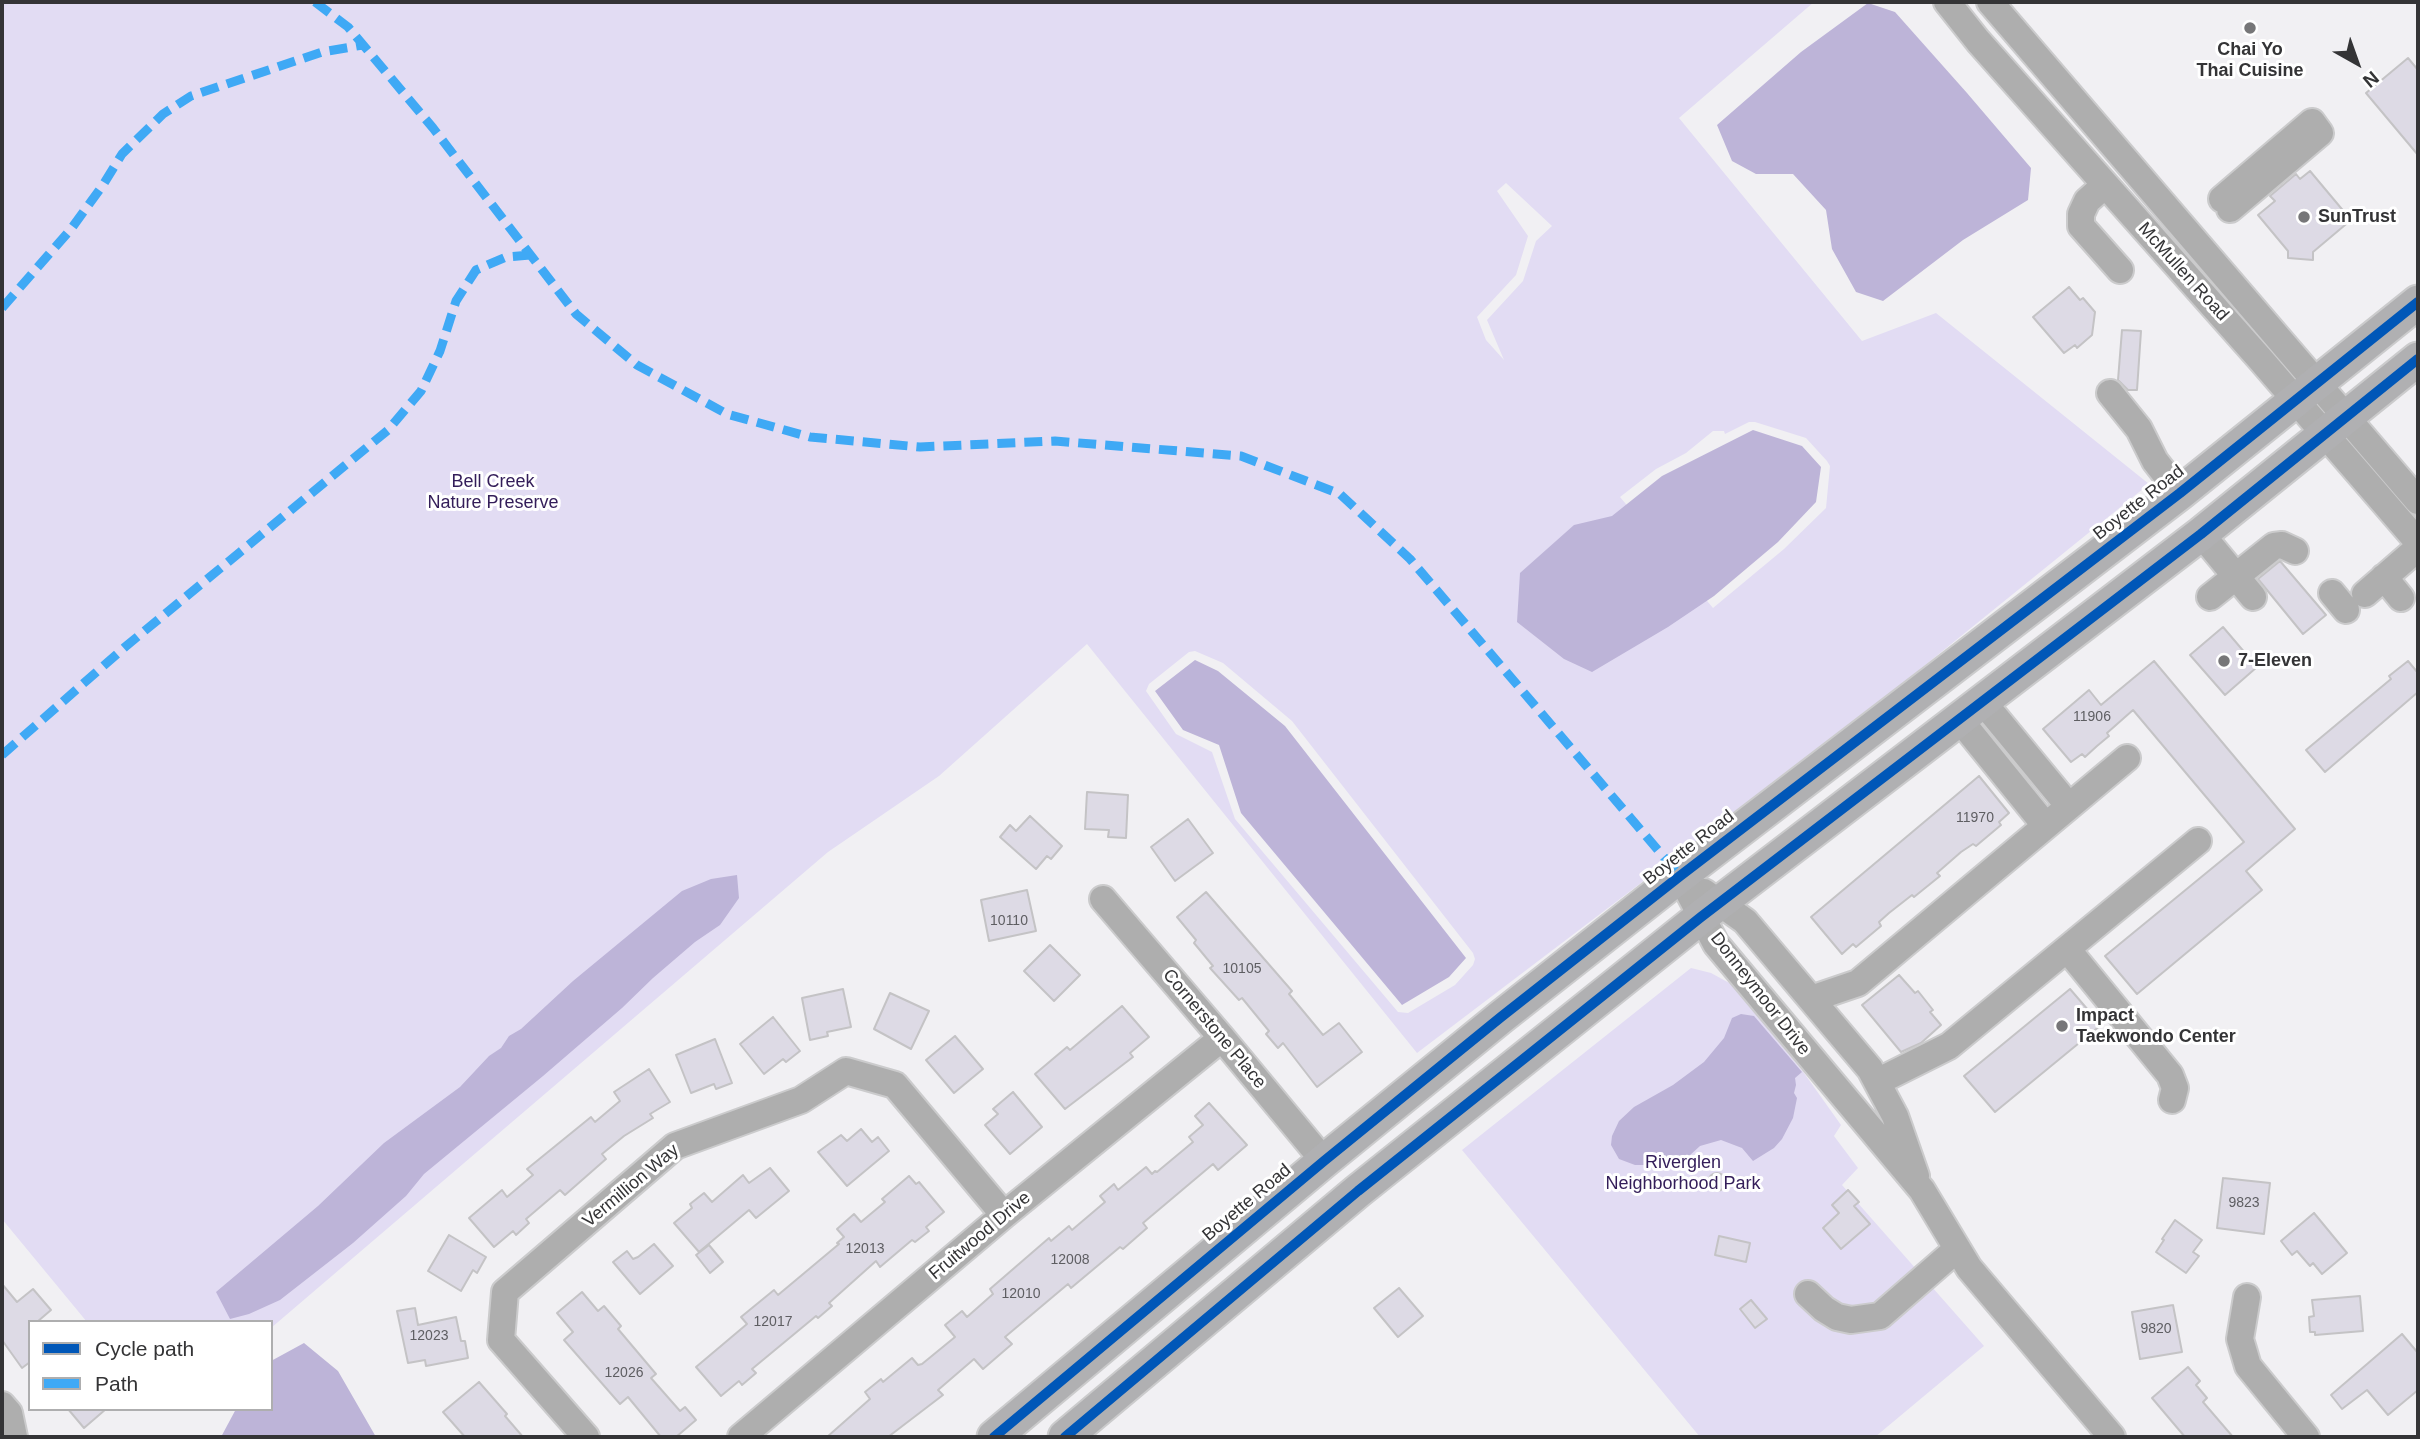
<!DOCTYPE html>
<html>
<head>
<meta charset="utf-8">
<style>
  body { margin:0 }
  #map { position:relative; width:2420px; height:1439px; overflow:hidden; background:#f1f0f3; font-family:Arial,sans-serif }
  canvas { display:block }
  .frame { position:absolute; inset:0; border:4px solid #343436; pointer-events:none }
  .legend { position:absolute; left:28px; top:1320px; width:245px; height:91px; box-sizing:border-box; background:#fff; border:2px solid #aeaeaf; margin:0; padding:9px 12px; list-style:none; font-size:21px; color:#343436 }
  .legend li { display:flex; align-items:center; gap:14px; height:35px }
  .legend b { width:35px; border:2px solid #aeaeaf }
  .north { position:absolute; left:2322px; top:28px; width:70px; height:70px; -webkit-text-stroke:5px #fff; paint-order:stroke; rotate:140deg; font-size:19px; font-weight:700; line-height:28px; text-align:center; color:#343436 }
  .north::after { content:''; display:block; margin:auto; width:24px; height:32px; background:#343436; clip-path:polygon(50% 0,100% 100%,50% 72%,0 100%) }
</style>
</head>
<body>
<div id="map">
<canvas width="2420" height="1439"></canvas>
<div class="frame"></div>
<ul class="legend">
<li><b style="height:9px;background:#0057b8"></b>Cycle path</li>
<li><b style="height:9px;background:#3fa9f5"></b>Path</li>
</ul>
<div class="north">N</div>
</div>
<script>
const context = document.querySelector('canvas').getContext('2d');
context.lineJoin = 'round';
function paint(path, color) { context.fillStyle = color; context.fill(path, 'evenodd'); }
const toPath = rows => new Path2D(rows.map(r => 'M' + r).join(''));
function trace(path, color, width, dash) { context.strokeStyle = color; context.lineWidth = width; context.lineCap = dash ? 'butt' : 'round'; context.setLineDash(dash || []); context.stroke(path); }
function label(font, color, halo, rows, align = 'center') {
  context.font = font + ' Arial,sans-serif'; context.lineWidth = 6; context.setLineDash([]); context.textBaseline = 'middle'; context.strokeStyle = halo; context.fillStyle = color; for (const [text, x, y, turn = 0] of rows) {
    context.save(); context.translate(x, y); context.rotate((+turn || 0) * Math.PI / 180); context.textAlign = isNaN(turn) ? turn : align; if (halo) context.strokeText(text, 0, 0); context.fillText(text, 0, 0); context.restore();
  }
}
const green = toPath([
  [2,2,1814,2,1679,118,1862,341,1936,313,2149,484,1882,700,1417,1053,1087,644,939,776,828,852,271,1328,271,1322,87,1322,2,1219],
  [1506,183,1552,226,1536,241,1523,281,1487,320,1504,360,1486,340,1477,317,1516,275,1528,236,1497,191],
  [1749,422,1755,422,1806,438,1827,461,1830,466,1826,508,1784,549,1713,608,1620,497,1656,469,1686,453,1713,431,1724,431,1725,434],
  [1195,651,1223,663,1292,721,1473,953,1475,959,1473,965,1455,985,1408,1013,1398,1012,1235,819,1212,752,1176,734,1146,691,1149,684,1189,652],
  [1691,968,1711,973,1733,985,1804,1073,1841,1125,1834,1136,1858,1168,1842,1185,1984,1346,1875,1437,1700,1437,1462,1150]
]);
const water = toPath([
  [1868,3,1895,12,1967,93,2031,168,2028,200,1963,240,1883,301,1856,292,1832,249,1826,210,1793,174,1756,174,1732,161,1717,125,1801,52],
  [1753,430,1802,446,1821,467,1816,502,1778,542,1714,596,1668,627,1592,672,1564,659,1517,622,1520,573,1574,525,1612,516,1662,476],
  [1195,660,1218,671,1285,726,1466,958,1449,977,1402,1005,1241,813,1219,745,1183,730,1155,691],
  [737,875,739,898,720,925,695,942,653,978,622,1008,543,1076,424,1174,406,1196,353,1243,280,1300,249,1314,230,1319,216,1292,318,1206,384,1143,460,1087,489,1056,501,1048,509,1036,521,1029,573,981,682,891,711,879],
  [1741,1014,1754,1016,1802,1072,1795,1078,1796,1085,1794,1093,1797,1098,1793,1118,1782,1139,1774,1148,1753,1161,1742,1148,1721,1140,1700,1146,1689,1156,1683,1169,1671,1165,1635,1165,1619,1159,1611,1145,1612,1136,1619,1121,1634,1107,1673,1085,1704,1062,1724,1038,1732,1018],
  [304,1343,338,1371,376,1437,221,1437,236,1409,271,1409,271,1361]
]);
const building = toPath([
  [2408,58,2418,70,2418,155,2366,93,2408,58],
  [2310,171,2351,220,2313,252,2313,260,2288,258,2288,251,2258,215,2275,201,2270,196,2296,174,2300,179,2310,171],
  [2069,287,2080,300,2083,298,2095,312,2092,335,2077,348,2075,345,2064,353,2033,317,2069,287],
  [2122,330,2141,331,2137,390,2128,390,2118,380,2122,330],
  [2280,561,2326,615,2303,634,2258,579,2280,561],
  [2223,627,2257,667,2225,695,2190,655,2223,627],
  [2154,661,2295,829,2246,871,2262,890,2137,994,2105,956,2244,842,2133,710,2107,733,2109,736,2097,746,2085,757,2082,754,2071,762,2043,729,2089,690,2101,705,2154,661],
  [2408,661,2418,673,2418,692,2325,772,2306,750,2391,679,2389,676,2408,661],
  [1979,776,2009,813,1999,822,2001,825,1976,846,1973,844,1961,852,1937,873,1940,876,1914,897,1912,895,1889,913,1879,922,1881,926,1856,947,1853,944,1842,954,1811,917,1979,776],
  [1087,792,1128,795,1126,838,1108,837,1109,830,1085,829,1087,792],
  [1030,816,1062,846,1051,859,1047,856,1036,869,1000,837,1010,825,1016,831,1030,816],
  [1188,819,1213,853,1175,881,1151,847,1188,819],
  [1027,890,1036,931,989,941,981,900,1027,890],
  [1206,892,1292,991,1289,994,1323,1035,1339,1023,1362,1052,1317,1087,1283,1043,1278,1048,1266,1034,1269,1031,1242,998,1239,1000,1210,968,1213,966,1194,943,1196,940,1177,917,1206,892],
  [1050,945,1080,975,1054,1001,1024,971,1050,945],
  [1899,975,1915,993,1918,991,1933,1010,1930,1012,1941,1025,1921,1043,1901,1052,1862,1005,1899,975],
  [843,989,851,1027,827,1032,828,1036,810,1040,802,998,843,989],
  [2070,989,2101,1025,1995,1112,1964,1076,2070,989],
  [890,993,929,1011,911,1049,874,1029,890,993],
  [1122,1006,1149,1037,1130,1053,1133,1057,1065,1109,1035,1074,1067,1047,1070,1050,1122,1006],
  [773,1017,800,1051,786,1062,783,1059,764,1074,740,1044,773,1017],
  [955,1036,983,1069,954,1093,926,1060,955,1036],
  [715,1039,732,1083,716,1089,714,1084,691,1093,676,1055,715,1039],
  [649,1069,670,1102,650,1114,653,1118,624,1136,602,1154,606,1159,565,1195,560,1190,526,1219,529,1223,516,1235,513,1231,494,1247,469,1218,502,1190,507,1197,533,1175,527,1169,591,1117,595,1122,620,1101,614,1092,649,1069],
  [1013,1092,1042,1127,1010,1154,985,1125,998,1114,993,1109,1013,1092],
  [1209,1103,1247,1145,1218,1170,1213,1164,1143,1223,1147,1228,1123,1249,1120,1247,1071,1288,1068,1284,1005,1337,1012,1344,983,1369,974,1359,938,1390,943,1395,888,1437,827,1437,870,1399,865,1392,881,1379,883,1382,912,1358,918,1365,922,1364,955,1337,945,1325,962,1311,967,1317,993,1294,990,1289,1049,1238,1051,1241,1069,1226,1072,1230,1105,1202,1100,1196,1114,1184,1118,1190,1146,1167,1152,1174,1155,1171,1157,1172,1193,1142,1189,1137,1203,1125,1195,1116,1209,1103],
  [861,1129,872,1142,878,1137,889,1151,847,1186,818,1152,841,1135,847,1141,861,1129],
  [770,1168,789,1191,756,1218,749,1210,699,1252,674,1223,692,1208,690,1204,704,1193,712,1202,743,1175,749,1183,770,1168],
  '1708 1182a9 9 0 1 1 18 0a9 9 0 1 1-18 0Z',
  [909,1176,916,1184,919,1182,944,1212,926,1227,929,1231,915,1242,912,1240,880,1267,876,1261,829,1303,832,1306,818,1318,816,1316,752,1369,756,1373,742,1385,739,1381,721,1396,696,1367,747,1324,741,1317,774,1290,778,1295,839,1244,837,1243,844,1237,837,1229,854,1214,861,1222,885,1202,882,1199,909,1176],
  [2223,1178,2270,1183,2264,1234,2217,1228,2223,1178],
  [1848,1190,1859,1202,1854,1206,1870,1224,1841,1249,1823,1228,1839,1213,1832,1205,1848,1190],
  [2314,1213,2347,1253,2322,1274,2313,1263,2310,1266,2297,1251,2292,1255,2281,1241,2314,1213],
  [2175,1220,2202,1240,2193,1252,2199,1256,2186,1273,2156,1252,2164,1240,2162,1239,2175,1220],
  [449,1235,486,1257,477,1273,473,1270,461,1291,428,1271,449,1235],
  [1719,1236,1750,1243,1746,1262,1715,1255,1719,1236],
  [654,1244,673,1266,640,1294,613,1262,627,1251,633,1259,638,1257,654,1244],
  [709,1245,723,1262,710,1273,696,1255,709,1245],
  [2,1284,17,1302,33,1289,51,1310,37,1322,30,1322,30,1362,22,1368,2,1340,2,1284],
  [1399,1288,1423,1316,1398,1337,1374,1308,1399,1288],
  [582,1292,598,1311,604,1306,621,1326,618,1329,656,1374,651,1378,680,1411,685,1407,696,1420,676,1437,661,1437,628,1397,620,1404,564,1340,573,1332,557,1313,582,1292],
  [2360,1296,2363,1331,2315,1335,2315,1332,2310,1332,2309,1317,2314,1316,2312,1300,2360,1296],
  [1751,1300,1767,1319,1755,1328,1740,1309,1751,1300],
  [2173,1305,2182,1352,2140,1359,2132,1312,2173,1305],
  [415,1308,418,1325,456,1317,461,1341,465,1341,468,1358,426,1366,425,1360,408,1363,397,1311,415,1308],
  [2402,1334,2418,1353,2418,1390,2388,1415,2367,1390,2342,1409,2331,1395,2402,1334],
  [2188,1367,2200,1381,2196,1385,2207,1398,2203,1402,2233,1437,2185,1437,2152,1398,2188,1367],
  [479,1382,507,1414,505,1416,523,1437,465,1437,443,1412,479,1382],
  [68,1409,106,1409,84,1428,68,1409]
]);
const minor = toPath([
  [1947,2,1978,41,2261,360,2418,542],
  [1990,2,2418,501],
  [2105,185,2087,201,2081,214,2081,226,2120,270],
  [2222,199,2312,122,2320,133,2230,209],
  [2110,393,2139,429,2155,461,2180,493],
  [2201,534,2253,597],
  [2384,577,2401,598],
  [2332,593,2346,610],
  [2365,594,2418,548],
  [2210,597,2274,546,2282,545,2295,551],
  [1983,702,2068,805],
  [1960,720,2045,825],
  [1680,876,1716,944,1922,1190,1969,1268,2112,1437],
  [1704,892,1745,921,1870,1069,1895,1116,1916,1176],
  [1103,899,1222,1038,1324,1161],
  [2067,949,2170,1075,2175,1088,2172,1100],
  [1811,999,1858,983,2127,758],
  [1877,1082,1949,1046,2198,841],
  [1808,1294,1824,1309,1837,1317,1851,1320,1880,1316,1957,1249],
  [2247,1297,2240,1339,2248,1366,2306,1437],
  [2,1405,9,1413,14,1437],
  [586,1437,501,1340,505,1292,675,1146,801,1100,846,1071,895,1085,1004,1215],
  [741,1437,1004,1215,1222,1038]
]);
const major = toPath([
  [994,1437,1324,1161,1501,1017,1680,876,2180,493,2418,302],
  [1065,1437,1358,1191,1531,1053,1701,917,2201,534,2418,359]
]);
const quiet = toPath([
  [315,2,348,27,433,128,576,314,637,365,727,414,810,437,920,447,1055,441,1241,456,1340,494,1410,559,1680,876],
  [2,308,71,229,103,185,122,154,163,114,191,96,322,52,363,45],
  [2,755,125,647,388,430,421,391,440,351,456,301,476,270,506,257,530,255]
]);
const cycleway = toPath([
  [994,1437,1324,1161,1501,1017,1680,876,2180,493,2418,302],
  [1065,1437,1358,1191,1531,1053,1701,917,2201,534,2418,359]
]);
const markers = [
  [2250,28,7,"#767678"],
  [2304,217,7,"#767678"],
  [2224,661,7,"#767678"],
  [2062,1026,7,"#767678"]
];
const numberNames = [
  ["11906",2092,717],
  ["11970",1975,818],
  ["10110",1009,921],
  ["10105",1242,969],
  ["9823",2244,1203],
  ["12013",865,1249],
  ["12008",1070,1260],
  ["12010",1021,1294],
  ["12017",773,1322],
  ["9820",2156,1329],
  ["12023",429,1336],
  ["12026",624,1373]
];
const poiNames = [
  ["Chai Yo",2250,50,"center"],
  ["Thai Cuisine",2250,71,"center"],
  ["SunTrust",2318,217],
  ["7-Eleven",2238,661],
  ["Impact",2076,1016],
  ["Taekwondo Center",2076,1037]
];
const streetNames = [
  ["McMullen Road",2183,272,48],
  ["Boyette Road",2139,503,-38],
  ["Boyette Road",1689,848,-38],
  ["Donneymoor Drive",1760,994,52],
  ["Cornerstone Place",1214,1029,50],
  ["Vermillion Way",631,1186,-40],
  ["Boyette Road",1247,1203,-40],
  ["Fruitwood Drive",980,1236,-40]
];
const parkNames = [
  ["Bell Creek",493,482],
  ["Nature Preserve",493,503],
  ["Riverglen",1683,1163],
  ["Neighborhood Park",1683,1184]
];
paint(green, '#e2dcf3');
paint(water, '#bdb4d8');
paint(building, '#dddae5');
trace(building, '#c4c3c5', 2);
trace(minor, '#cbcbcc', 30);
trace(major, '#cbcbcc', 37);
trace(minor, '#aeaeae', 26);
trace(major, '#b0b0b2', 33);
trace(quiet, '#3fa9f5', 9, [18, 9]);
trace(cycleway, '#0057b8', 10);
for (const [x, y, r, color] of markers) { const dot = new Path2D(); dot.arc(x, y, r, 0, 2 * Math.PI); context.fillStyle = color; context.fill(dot); trace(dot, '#fff', 2.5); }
label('14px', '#5e5e62', null, numberNames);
label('bold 18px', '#343436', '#fff', poiNames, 'left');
label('18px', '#343436', '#fff', streetNames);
label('18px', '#331d59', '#fff', parkNames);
</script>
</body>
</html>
